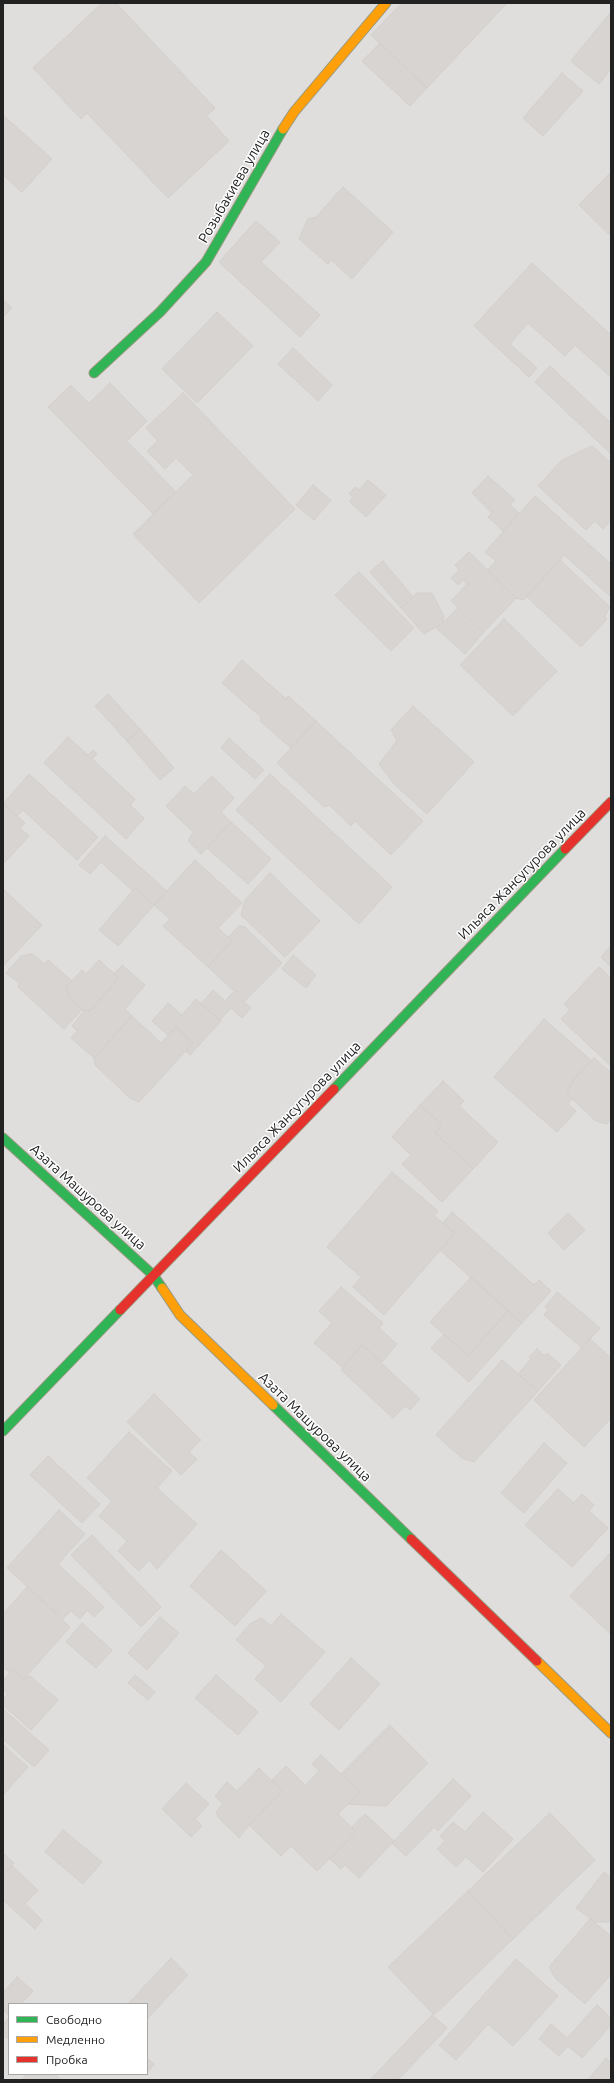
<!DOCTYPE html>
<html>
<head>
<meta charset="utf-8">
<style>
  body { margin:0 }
  #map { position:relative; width:614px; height:2083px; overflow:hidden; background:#f0eeeb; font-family:Ubuntu,sans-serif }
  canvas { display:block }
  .frame { position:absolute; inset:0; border:4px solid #222; pointer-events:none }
  .legend { position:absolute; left:8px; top:2003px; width:140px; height:72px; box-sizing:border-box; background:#fff; border:1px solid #a7a7a7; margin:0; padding:5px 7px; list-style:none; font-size:12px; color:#222 }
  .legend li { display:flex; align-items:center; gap:8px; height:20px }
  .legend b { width:20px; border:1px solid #a7a7a7 }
</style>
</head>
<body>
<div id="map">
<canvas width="614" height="2083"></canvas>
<div class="frame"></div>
<ul class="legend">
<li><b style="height:5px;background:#30b455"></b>Свободно</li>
<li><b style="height:5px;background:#ff9f0a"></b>Медленно</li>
<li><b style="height:5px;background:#e5322d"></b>Пробка</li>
</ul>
</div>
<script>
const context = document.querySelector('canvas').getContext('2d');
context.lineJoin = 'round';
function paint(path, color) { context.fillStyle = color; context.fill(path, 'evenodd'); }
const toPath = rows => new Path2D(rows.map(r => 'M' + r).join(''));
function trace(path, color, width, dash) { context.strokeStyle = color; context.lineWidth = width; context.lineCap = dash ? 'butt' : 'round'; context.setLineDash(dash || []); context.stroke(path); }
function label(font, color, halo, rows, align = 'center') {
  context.font = font + ' Ubuntu,sans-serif'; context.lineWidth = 3; context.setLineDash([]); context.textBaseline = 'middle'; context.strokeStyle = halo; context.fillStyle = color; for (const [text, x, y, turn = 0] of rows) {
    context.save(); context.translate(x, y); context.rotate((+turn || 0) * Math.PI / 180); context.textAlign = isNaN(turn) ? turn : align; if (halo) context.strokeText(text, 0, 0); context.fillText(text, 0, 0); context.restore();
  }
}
const residential = toPath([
  [3,3,611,3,611,2080,3,2080],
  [9,2004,147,2004,147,2074,9,2074]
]);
const building = toPath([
  [102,3,116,3,215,108,207,116,229,141,168,198,87,113,81,119,33,68,102,3],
  [402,3,507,3,427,88,371,35,402,3],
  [611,12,611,69,599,84,571,61,611,12],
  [380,43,427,88,410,106,362,61,380,43],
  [562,73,583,91,543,136,523,118,562,73],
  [3,115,52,159,22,192,3,175,3,115],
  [611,172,611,236,579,205,611,172],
  [343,187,393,232,352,279,331,260,328,264,299,239,308,219,316,217,343,187],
  [256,221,280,242,261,262,320,315,300,337,219,262,256,221],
  [532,263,611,335,611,377,575,345,565,356,528,323,510,344,537,368,529,377,474,326,532,263],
  [3,300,12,308,3,317,3,300],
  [217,312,253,346,197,403,162,369,217,312],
  [293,348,332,385,318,401,278,364,293,348],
  [550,366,611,423,611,454,535,382,550,366],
  [110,383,147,421,127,441,176,492,153,514,48,407,71,385,89,403,110,383],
  [183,393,295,509,199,603,133,534,193,475,176,458,165,469,147,451,158,441,146,428,183,393],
  [592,446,611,463,611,520,603,529,595,521,586,530,538,486,562,460,592,446],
  [488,476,515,500,510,505,519,513,503,531,488,517,492,513,472,493,488,476],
  [368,480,386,495,366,517,349,501,353,497,349,494,355,487,359,490,368,480],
  [313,485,331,500,314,520,296,505,313,485],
  [535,496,611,564,611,597,564,555,524,600,516,598,488,570,496,561,485,552,535,496],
  [469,552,516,598,483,633,451,601,467,584,463,580,458,585,451,578,459,570,455,565,469,552],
  [560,560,610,607,604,617,607,619,581,647,526,596,560,560],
  [383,561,413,597,401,608,370,572,383,561],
  [359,572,414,628,391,651,335,595,359,572],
  [417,593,432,593,444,617,443,623,424,634,401,608,417,593],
  [458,608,483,633,465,654,436,628,443,623,458,608],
  [504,619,557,671,513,716,460,665,504,619],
  [242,660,286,699,288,696,316,721,291,748,260,721,261,717,222,683,242,660],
  [108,694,140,729,127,741,95,706,108,694],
  [413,706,474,762,427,814,394,784,379,764,397,741,391,730,413,706],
  [316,721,423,821,391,855,355,821,351,826,329,805,324,807,277,763,316,721],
  [140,729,174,768,160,780,127,741,140,729],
  [68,737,88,755,93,750,97,754,92,759,135,799,130,805,144,818,126,839,44,763,68,737],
  [229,738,264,770,255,779,221,748,229,738],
  [29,774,98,837,77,860,23,810,17,816,3,804,29,774],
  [270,774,392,887,359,924,236,810,270,774],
  [212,776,234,798,221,812,231,822,201,854,188,841,193,832,166,806,185,786,194,794,212,776],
  [3,803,25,823,20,828,29,836,5,862,3,860,3,803],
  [231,822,271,859,248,884,207,848,231,822],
  [105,836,167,891,154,905,135,888,133,891,101,862,90,874,79,865,105,836],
  [195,860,242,903,218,928,232,941,208,967,163,926,170,919,154,905,195,860],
  [270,873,320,921,285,957,241,915,245,900,270,873],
  [135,888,154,905,118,946,99,930,135,888],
  [3,889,42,925,3,966,3,889],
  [239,926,245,927,282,963,245,1001,208,967,232,941,228,937,239,926],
  [611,946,611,967,601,957,611,946],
  [32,954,45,964,48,960,72,981,66,987,69,997,82,1010,64,1029,18,987,19,983,6,973,21,956,32,954],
  [293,955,316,975,306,988,282,969,293,955],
  [99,960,119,978,90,1011,82,1010,69,997,66,987,82,970,86,974,99,960],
  [122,965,145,985,125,1009,132,1016,94,1058,71,1038,77,1031,72,1026,85,1010,90,1011,119,978,114,974,122,965],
  [599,967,611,978,611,1066,561,1019,570,1010,564,1004,599,967],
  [213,990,225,1001,233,992,251,1008,242,1018,231,1008,220,1020,201,1004,213,990],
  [196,999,221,1021,190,1055,186,1051,193,1043,176,1027,169,1036,152,1021,168,1003,182,1015,196,999],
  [132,1016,161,1043,176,1027,193,1043,139,1102,130,1098,95,1065,94,1058,132,1016],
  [544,1019,591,1060,573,1080,567,1094,572,1099,568,1104,576,1111,557,1132,494,1077,544,1019],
  [594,1058,611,1073,611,1119,607,1124,596,1121,567,1094,573,1080,594,1058],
  [443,1081,464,1101,459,1106,498,1142,473,1169,435,1133,442,1125,420,1105,443,1081],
  [420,1105,442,1125,435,1133,473,1169,442,1202,402,1164,411,1155,392,1137,420,1105],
  [392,1172,438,1211,434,1216,455,1233,384,1315,353,1287,361,1277,327,1247,392,1172],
  [452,1212,534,1285,539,1280,551,1291,522,1323,440,1250,455,1233,443,1223,452,1212],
  [568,1213,585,1230,564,1250,548,1233,568,1213],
  [471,1277,508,1311,468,1356,430,1322,471,1277],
  [341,1287,383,1323,379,1328,397,1344,382,1362,362,1345,342,1367,314,1343,332,1323,319,1311,341,1287],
  [557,1292,600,1328,582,1348,544,1315,548,1310,545,1307,557,1292],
  [508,1311,522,1323,469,1382,431,1348,444,1334,468,1356,508,1311],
  [590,1339,611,1358,611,1418,584,1447,534,1400,590,1339],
  [362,1345,420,1399,410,1410,405,1406,393,1418,341,1370,362,1345],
  [537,1349,545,1356,547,1353,561,1365,538,1391,518,1374,531,1359,529,1357,537,1349],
  [502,1360,538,1391,474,1462,462,1458,436,1435,502,1360],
  [154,1394,201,1440,189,1452,197,1459,181,1475,127,1422,154,1394],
  [129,1432,172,1471,157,1488,197,1524,157,1569,149,1560,139,1571,118,1551,127,1541,99,1516,112,1501,87,1478,129,1432],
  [544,1443,567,1463,524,1513,501,1493,544,1443],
  [48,1456,100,1504,82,1523,30,1475,48,1456],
  [558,1489,574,1503,582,1494,594,1505,589,1511,608,1528,572,1567,525,1525,558,1489],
  [59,1510,85,1534,58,1564,104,1607,94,1617,87,1610,80,1619,71,1611,63,1619,7,1568,59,1510],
  [92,1535,161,1607,141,1627,71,1555,92,1535],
  [221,1550,266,1591,235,1626,190,1586,221,1550],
  [611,1552,611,1634,570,1596,611,1552],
  [27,1587,70,1627,24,1679,13,1669,10,1673,3,1667,3,1614,27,1587],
  [281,1614,325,1652,281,1702,255,1679,266,1666,236,1640,250,1624,261,1618,271,1626,281,1614],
  [160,1617,179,1633,147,1670,128,1653,160,1617],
  [82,1623,112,1650,96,1668,66,1642,82,1623],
  [351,1658,380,1684,339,1730,310,1704,351,1658],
  [13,1669,24,1679,30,1676,58,1700,31,1730,3,1705,3,1699,8,1694,3,1690,3,1681,13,1669],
  [135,1675,155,1692,148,1700,128,1683,135,1675],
  [216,1675,258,1712,238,1735,195,1698,216,1675],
  [3,1709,49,1750,34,1767,3,1739,3,1709],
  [390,1725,428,1763,386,1806,348,1804,360,1792,341,1774,390,1725],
  [3,1745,28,1767,3,1795,3,1745],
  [321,1755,360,1792,338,1814,356,1832,317,1871,291,1846,281,1856,249,1825,282,1791,272,1780,286,1766,305,1785,319,1771,312,1764,321,1755],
  [259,1768,282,1791,249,1825,239,1838,219,1818,216,1812,223,1804,215,1796,227,1782,237,1791,259,1768],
  [453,1779,471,1796,438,1831,434,1827,406,1856,392,1843,453,1779],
  [186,1783,209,1804,195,1819,202,1826,191,1837,162,1809,186,1783],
  [483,1812,513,1839,483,1872,466,1857,456,1867,437,1849,445,1841,440,1836,453,1822,465,1832,483,1812],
  [550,1813,595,1860,513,1939,468,1891,550,1813],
  [365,1814,394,1841,359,1878,345,1865,341,1869,330,1859,356,1832,352,1827,365,1814],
  [63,1830,102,1862,83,1884,45,1852,63,1830],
  [3,1853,14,1863,3,1875,3,1853],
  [12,1866,38,1890,25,1904,42,1920,35,1929,3,1900,3,1875,12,1866],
  [604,1872,611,1878,611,1920,609,1922,595,1922,576,1908,604,1872],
  [468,1891,513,1939,434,2015,388,1967,468,1891],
  [590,1919,611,1936,611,1974,585,2004,556,1979,549,1967,590,1919],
  [171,1958,188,1975,147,2019,147,2004,128,2004,171,1958],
  [516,1959,558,1996,513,2046,488,2024,456,2060,439,2045,516,1959],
  [17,1977,33,1991,21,2004,9,2004,9,2015,3,2010,3,1993,17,1977],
  [597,2005,611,2018,611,2025,582,2058,568,2046,559,2056,539,2039,551,2024,567,2038,597,2005],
  [432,2015,447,2028,398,2080,370,2080,432,2015],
  [9,2018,9,2037,7,2038,3,2035,3,2024,9,2018],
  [147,2058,154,2064,147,2073,147,2058],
  [606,2058,611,2063,611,2076,607,2080,588,2080,606,2058],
  [27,2074,55,2074,60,2080,22,2080,27,2074]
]);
const fast = toPath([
  [94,373,160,312,206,262,283,129],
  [334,1089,565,849],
  [3,1138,153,1275,162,1288],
  [273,1405,411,1539],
  [3,1431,120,1310]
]);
const slow = toPath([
  [283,129,294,112,386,3],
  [162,1288,180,1315,273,1405],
  [537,1661,611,1733]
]);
const jam = toPath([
  [565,849,611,802],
  [120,1310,334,1089],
  [411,1539,537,1661]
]);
const streetNames = [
  ["Розыбакиева улица",234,186,-60],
  ["Ильяса Жансугурова улица",522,874,-46],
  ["Ильяса Жансугурова улица",297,1107,-46],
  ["Азата Машурова улица",88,1197,42],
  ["Азата Машурова улица",315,1427,44]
];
paint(residential, '#dfdedc');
paint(building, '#d7d4d2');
trace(building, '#d3d0cc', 1);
trace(fast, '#999a82', 11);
trace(slow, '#999a82', 11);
trace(jam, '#999a82', 11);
trace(fast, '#30b455', 9);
trace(slow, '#ff9f0a', 9);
trace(jam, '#e5322d', 9);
label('14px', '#222', '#fff', streetNames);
</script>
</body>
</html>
